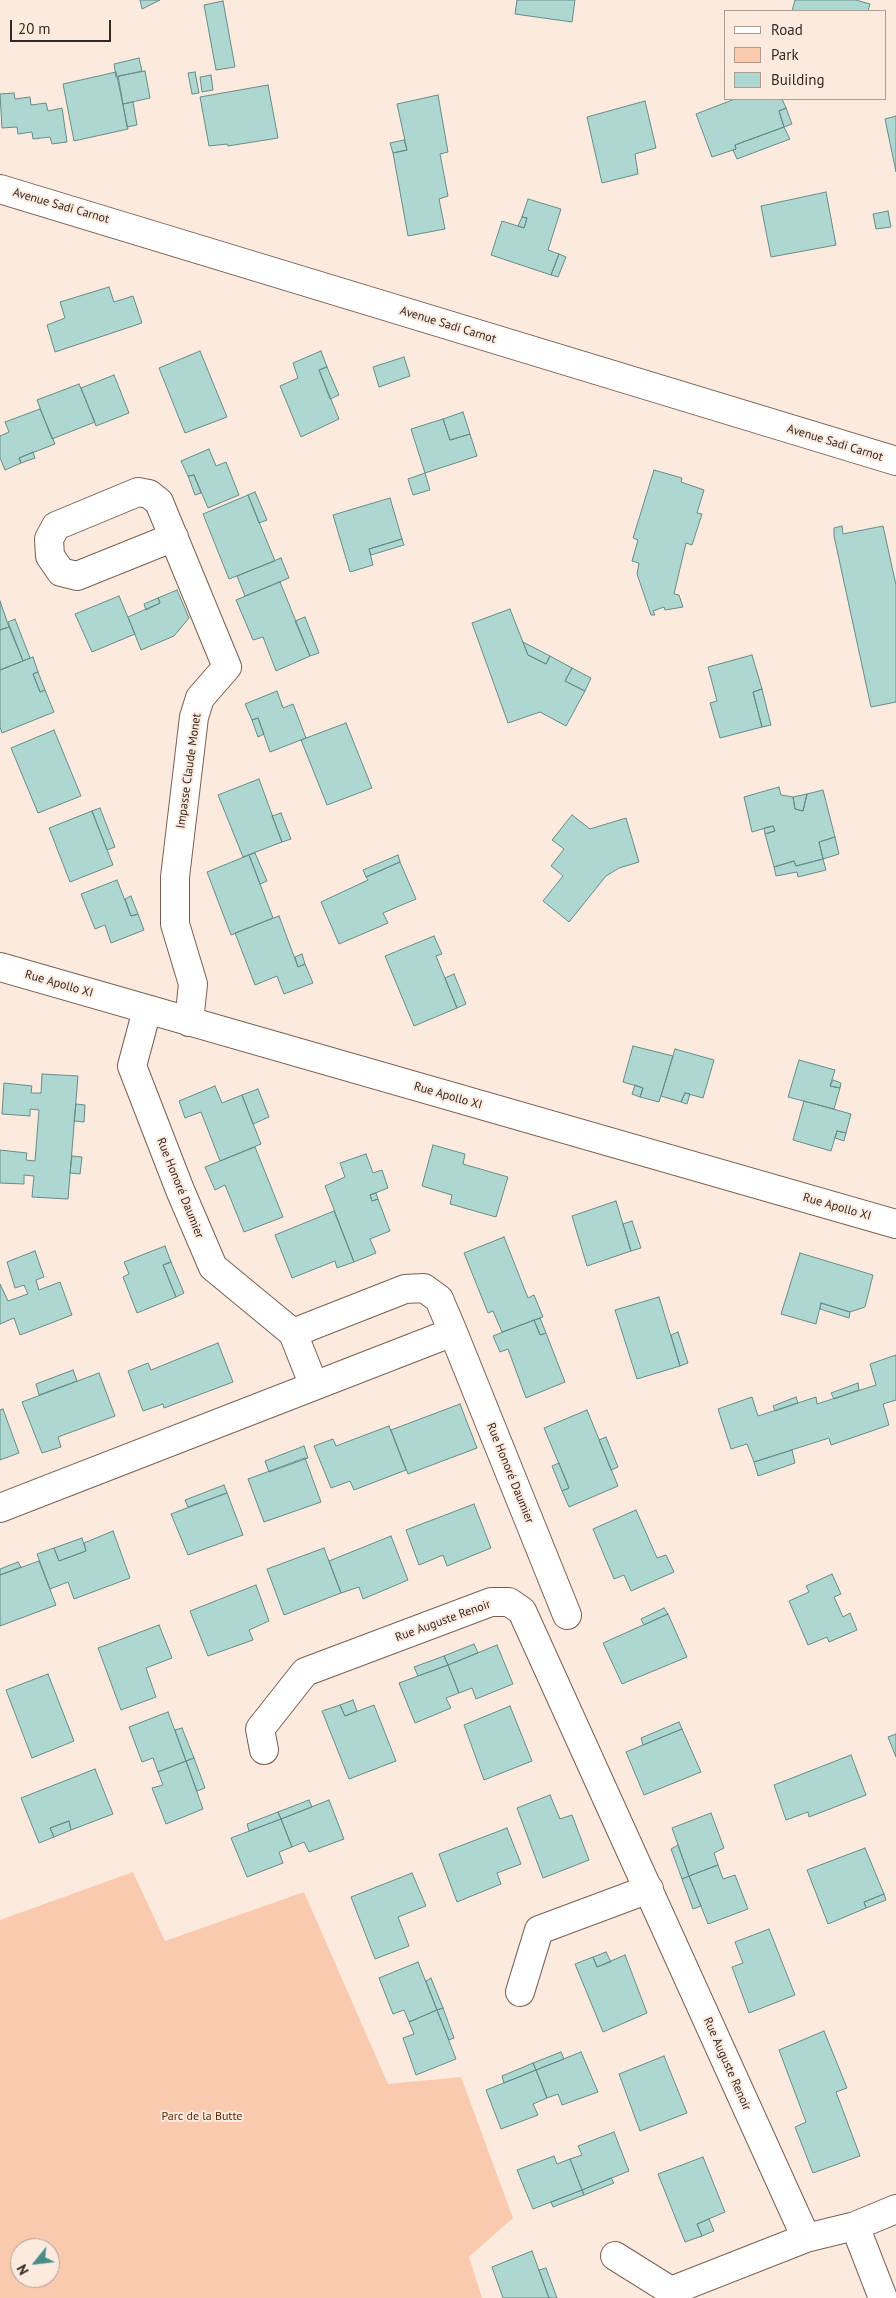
<!DOCTYPE html>
<html>
<head>
<meta charset="utf-8">
<style>
  body { margin:0 }
  #map { position:relative; width:896px; height:2298px; overflow:hidden; background:#fdeadf; font-family:"PT Sans",sans-serif }
  canvas { display:block }
  .legend { position:absolute; left:724px; top:10px; width:162px; height:90px; box-sizing:border-box; background:#fdeadf; border:1px solid #ad9d93; margin:0; padding:6px 9px; list-style:none; font-size:15px; color:#342922 }
  .legend li { display:flex; align-items:center; gap:10px; height:25px }
  .legend b { width:25px; border:1px solid #ad9d93 }
  .north { position:absolute; left:10px; top:2238px; width:50px; height:50px; box-sizing:border-box; background:#fdeadf; border:1px solid #ad9d93; border-radius:50%; rotate:241deg; font-size:14px; font-weight:700; line-height:20px; text-align:center; color:#342922 }
  .north::after { content:''; display:block; margin:auto; width:18px; height:22px; background:#478e88; clip-path:polygon(50% 0,100% 100%,50% 72%,0 100%) }
  .scale { position:absolute; left:10px; top:20px; width:101px; height:22px; box-sizing:border-box; border:2px solid #342922; border-top:0; padding-left:6px; font-size:15px; line-height:18px; white-space:nowrap; color:#342922; -webkit-text-stroke:4px #fdeadf; paint-order:stroke }
</style>
</head>
<body>
<div id="map">
<canvas width="896" height="2298"></canvas>
<ul class="legend">
<li><b style="height:6px;background:#fff"></b>Road</li>
<li><b style="height:14px;background:#facaaf"></b>Park</li>
<li><b style="height:14px;background:#afd7d2"></b>Building</li>
</ul>
<div class="north">N</div>
<div class="scale">20 m</div>
</div>
<script>
const context = document.querySelector('canvas').getContext('2d');
context.lineJoin = 'round';
function paint(path, color) { context.fillStyle = color; context.fill(path, 'evenodd'); }
const toPath = rows => new Path2D(rows.map(r => 'M' + r).join(''));
function trace(path, color, width, dash) { context.strokeStyle = color; context.lineWidth = width; context.lineCap = dash ? 'butt' : 'round'; context.setLineDash(dash || []); context.stroke(path); }
function label(font, color, halo, rows, align = 'center') {
  context.font = font + ' "PT Sans",sans-serif'; context.lineWidth = 4; context.setLineDash([]); context.textBaseline = 'middle'; context.strokeStyle = halo; context.fillStyle = color; for (const [text, x, y, turn = 0] of rows) {
    context.save(); context.translate(x, y); context.rotate((+turn || 0) * Math.PI / 180); context.textAlign = isNaN(turn) ? turn : align; if (halo) context.strokeText(text, 0, 0); context.fillText(text, 0, 0); context.restore();
  }
}
const green = toPath([
  [133,1872,165,1941,304,1892,388,2084,461,2077,513,2218,469,2257,482,2298,0,2298,0,1920],
  [20,2248,50,2248,50,2278,20,2278]
]);
const building = toPath([
  [140,0,160,0,142,9,140,0],
  [517,0,575,0,572,22,515,14,517,0],
  [795,0,856,0,870,4,868,11,792,11,795,0],
  [223,1,235,67,216,70,204,5,223,1],
  [139,58,142,71,116,77,114,64,139,58],
  [145,71,150,98,123,104,118,76,145,71],
  [116,72,128,129,74,141,63,84,116,72],
  [195,72,199,93,192,94,188,73,195,72],
  [211,75,213,90,202,92,200,77,211,75],
  [268,85,278,138,228,146,227,144,209,146,200,97,268,85],
  [14,93,15,99,30,97,31,105,46,103,48,111,62,108,67,142,52,144,50,137,33,139,32,132,18,134,17,127,2,128,0,94,14,93],
  [438,95,448,152,440,154,448,196,439,199,445,229,408,236,393,153,407,150,397,104,438,95],
  [735,99,782,99,786,108,779,111,784,127,735,145,736,149,712,157,696,114,735,99],
  [645,101,656,148,635,154,638,174,602,183,587,117,645,101],
  [133,102,137,125,127,127,123,104,133,102],
  [786,108,792,124,784,127,779,111,786,108],
  [896,116,896,172,885,119,896,116],
  [784,127,790,139,737,159,733,150,736,149,735,145,784,127],
  [404,140,407,150,393,153,390,143,404,140],
  [826,192,836,245,771,257,761,206,826,192],
  [528,199,561,209,548,250,559,254,551,275,491,255,502,221,524,228,527,218,522,217,528,199],
  [888,211,891,227,876,229,873,214,888,211],
  [522,217,527,218,524,228,518,226,522,217],
  [559,254,566,257,558,277,551,275,559,254],
  [109,287,114,302,133,296,142,323,55,352,47,325,65,318,60,302,109,287],
  [200,351,227,417,185,433,159,368,200,351],
  [321,351,327,367,319,370,339,419,301,437,280,386,298,378,293,363,321,351],
  [404,357,410,376,379,387,373,367,404,357],
  [327,367,339,395,330,399,319,370,327,367],
  [114,375,129,413,96,426,81,388,114,375],
  [79,384,95,422,52,439,37,400,79,384],
  [40,409,55,444,19,458,21,463,5,470,0,458,0,436,9,432,5,422,40,409],
  [463,412,470,434,450,440,443,419,463,412],
  [443,419,450,440,470,434,477,456,425,473,411,429,443,419],
  [209,449,216,466,226,462,239,495,208,508,194,475,188,476,181,461,209,449],
  [33,452,35,458,21,463,19,458,33,452],
  [654,470,682,478,681,482,704,490,697,513,702,514,692,545,686,543,674,594,679,595,683,607,665,610,664,607,653,611,655,615,651,615,637,574,639,563,632,561,638,540,633,538,654,470],
  [425,473,430,490,413,495,408,479,425,473],
  [194,475,201,493,195,495,188,476,194,475],
  [255,492,267,520,259,523,248,495,255,492],
  [248,495,275,561,229,579,203,514,248,495],
  [390,498,402,539,369,549,373,565,350,572,333,515,390,498],
  [842,526,843,534,883,526,896,585,896,702,871,707,834,536,834,528,842,526],
  [402,539,404,545,371,555,369,549,402,539],
  [281,558,289,578,245,596,237,576,281,558],
  [280,582,310,656,276,671,263,637,253,640,236,600,280,582],
  [177,590,189,618,174,636,141,650,128,617,160,603,158,598,177,590],
  [119,596,135,634,92,652,75,614,119,596],
  [158,598,160,603,146,610,144,604,158,598],
  [0,601,9,627,0,630,0,601],
  [510,609,528,655,546,664,550,656,572,668,565,681,585,691,566,726,540,712,508,723,472,623,510,609],
  [305,617,319,653,310,656,295,621,305,617],
  [15,619,30,658,23,661,8,622,15,619],
  [9,627,23,661,0,670,0,630,9,627],
  [523,642,550,656,546,664,528,655,523,642],
  [752,655,762,689,753,692,762,727,720,738,710,703,717,701,708,667,752,655],
  [33,657,38,672,33,674,40,692,45,690,54,712,2,733,0,727,0,670,33,657],
  [572,668,591,678,585,691,565,681,572,668],
  [38,672,45,690,40,692,33,674,38,672],
  [762,689,771,725,762,727,753,692,762,689],
  [277,691,283,708,293,704,306,738,270,752,258,718,252,720,245,704,277,691],
  [258,718,264,734,258,737,252,720,258,718],
  [346,723,372,788,327,805,301,740,346,723],
  [54,730,81,796,38,813,11,748,54,730],
  [259,779,282,842,243,857,218,795,259,779],
  [779,787,781,795,793,797,795,809,803,811,807,794,823,790,835,837,819,842,823,859,796,866,794,861,774,867,765,834,775,831,773,826,752,832,744,797,779,787],
  [807,794,803,811,795,809,793,797,807,794],
  [100,808,115,847,107,850,92,811,100,808],
  [92,811,113,865,70,882,49,828,92,811],
  [281,813,291,839,282,842,272,816,281,813],
  [572,815,590,829,626,818,639,862,619,868,606,876,569,922,543,901,563,876,551,866,564,849,552,840,572,815],
  [773,826,775,831,765,834,764,828,773,826],
  [835,837,839,854,823,859,819,842,835,837],
  [255,853,267,881,260,884,249,855,255,853],
  [249,855,273,918,231,935,207,872,249,855],
  [398,855,400,862,366,877,363,870,398,855],
  [823,859,826,870,798,877,797,872,776,876,774,867,794,861,796,866,823,859],
  [400,862,416,899,383,913,388,923,339,944,321,902,368,880,366,877,400,862],
  [117,880,131,916,138,914,144,930,111,943,105,925,95,929,81,894,117,880],
  [131,896,138,914,131,916,125,899,131,896],
  [279,916,298,967,305,964,313,983,284,994,277,976,255,985,235,933,279,916],
  [434,936,442,954,436,956,457,1008,414,1026,385,956,434,936],
  [302,954,305,964,298,967,295,957,302,954],
  [454,974,466,1004,457,1008,445,978,454,974],
  [633,1046,673,1056,659,1102,640,1097,643,1088,623,1082,633,1046],
  [675,1049,714,1060,703,1098,685,1093,681,1102,661,1096,675,1049],
  [799,1060,835,1070,830,1086,840,1088,834,1109,788,1097,799,1060],
  [42,1074,78,1076,68,1199,32,1197,34,1176,24,1175,24,1184,0,1183,0,1150,27,1153,26,1160,35,1161,39,1110,30,1109,30,1116,2,1114,4,1083,32,1086,31,1093,41,1093,42,1074],
  [833,1080,841,1083,840,1088,830,1086,833,1080],
  [635,1085,643,1088,640,1097,632,1094,635,1085],
  [215,1086,222,1103,242,1095,261,1144,220,1161,201,1112,185,1118,179,1101,215,1086],
  [258,1089,269,1117,253,1124,242,1095,258,1089],
  [685,1093,690,1094,687,1104,681,1102,685,1093],
  [804,1101,851,1114,846,1133,837,1131,831,1151,793,1140,804,1101],
  [76,1104,85,1105,84,1122,74,1121,76,1104],
  [837,1131,846,1133,844,1141,835,1138,837,1131],
  [433,1145,465,1154,463,1164,508,1177,496,1217,450,1204,452,1195,422,1186,433,1145],
  [255,1147,283,1217,244,1232,225,1185,215,1190,205,1167,255,1147],
  [366,1154,373,1173,382,1170,388,1188,370,1195,372,1201,378,1199,390,1231,370,1239,376,1253,354,1262,325,1186,345,1177,340,1163,366,1154],
  [72,1156,82,1157,80,1174,70,1173,72,1156],
  [376,1193,378,1199,372,1201,370,1195,376,1193],
  [616,1201,631,1251,587,1266,572,1216,616,1201],
  [334,1211,354,1262,337,1268,335,1261,292,1278,275,1235,334,1211],
  [632,1221,641,1248,631,1251,623,1224,632,1221],
  [504,1237,528,1298,534,1295,543,1317,502,1332,493,1311,488,1313,464,1253,504,1237],
  [165,1246,171,1262,163,1265,176,1297,137,1313,123,1277,129,1274,124,1262,165,1246],
  [35,1251,44,1277,36,1280,39,1290,60,1282,72,1315,20,1335,14,1318,0,1324,0,1284,8,1301,28,1294,24,1285,15,1288,7,1262,35,1251],
  [800,1253,873,1275,865,1307,850,1312,821,1303,816,1324,781,1314,800,1253],
  [171,1262,184,1293,176,1297,163,1265,171,1262],
  [659,1297,680,1366,637,1379,615,1310,659,1297],
  [821,1303,850,1312,849,1318,820,1309,821,1303],
  [540,1318,546,1333,540,1335,534,1320,540,1318],
  [534,1320,540,1335,546,1333,565,1382,526,1398,508,1349,500,1352,493,1336,534,1320],
  [678,1332,688,1363,680,1366,671,1335,678,1332],
  [218,1343,233,1382,164,1408,163,1404,143,1411,128,1371,148,1363,151,1370,218,1343],
  [896,1355,896,1400,883,1404,889,1425,831,1445,829,1438,754,1462,747,1444,731,1449,718,1409,752,1397,758,1416,816,1397,817,1404,876,1385,870,1364,896,1355],
  [73,1370,77,1381,39,1395,36,1384,73,1370],
  [99,1373,115,1416,58,1437,61,1447,42,1453,22,1402,99,1373],
  [858,1383,859,1390,834,1399,831,1393,858,1383],
  [796,1397,798,1403,775,1411,773,1406,796,1397],
  [460,1404,477,1448,408,1474,391,1430,460,1404],
  [3,1409,19,1453,0,1460,0,1410,3,1409],
  [587,1410,618,1486,569,1507,562,1491,569,1488,544,1428,587,1410],
  [389,1426,406,1470,354,1490,350,1481,331,1488,314,1446,333,1439,336,1446,389,1426],
  [606,1437,618,1467,611,1470,599,1440,606,1437],
  [304,1446,308,1458,269,1472,265,1461,304,1446],
  [792,1450,795,1463,758,1476,754,1462,792,1450],
  [305,1458,321,1502,264,1522,248,1479,305,1458],
  [559,1463,569,1488,562,1491,552,1466,559,1463],
  [224,1485,227,1493,188,1507,185,1500,224,1485],
  [227,1493,243,1535,188,1555,171,1514,227,1493],
  [474,1504,491,1548,447,1566,443,1555,419,1565,406,1530,474,1504],
  [636,1510,657,1558,666,1555,674,1572,631,1591,624,1575,614,1579,593,1529,636,1510],
  [113,1531,130,1578,74,1599,68,1582,50,1589,37,1554,54,1548,59,1561,86,1551,84,1543,113,1531],
  [391,1536,408,1580,363,1599,359,1587,341,1593,329,1561,391,1536],
  [82,1538,86,1551,59,1561,54,1548,82,1538],
  [324,1548,341,1593,284,1615,267,1569,324,1548],
  [39,1561,56,1605,0,1626,0,1575,39,1561],
  [18,1562,21,1567,0,1575,0,1569,18,1562],
  [832,1574,841,1594,834,1597,843,1617,850,1613,857,1630,829,1642,827,1637,808,1645,789,1601,809,1592,806,1586,832,1574],
  [256,1585,269,1621,249,1630,253,1640,208,1656,190,1611,256,1585],
  [664,1608,668,1614,644,1625,641,1619,664,1608],
  [668,1614,687,1657,622,1684,603,1643,668,1614],
  [159,1625,172,1658,146,1668,156,1697,121,1710,98,1648,159,1625],
  [474,1644,478,1653,448,1665,444,1656,474,1644],
  [497,1645,513,1684,476,1699,472,1688,459,1693,448,1665,497,1645],
  [444,1656,448,1665,418,1676,414,1667,444,1656],
  [448,1665,459,1693,446,1698,451,1708,415,1723,399,1683,448,1665],
  [48,1674,74,1741,32,1758,6,1690,48,1674],
  [353,1700,357,1711,345,1716,340,1705,353,1700],
  [340,1705,345,1716,374,1705,396,1761,349,1779,322,1711,340,1705],
  [510,1706,532,1761,484,1780,464,1725,510,1706],
  [168,1712,186,1761,158,1772,153,1758,142,1762,129,1727,168,1712],
  [679,1722,682,1729,643,1745,641,1738,679,1722],
  [182,1728,194,1758,186,1761,175,1730,182,1728],
  [682,1729,701,1772,644,1795,626,1752,682,1729],
  [896,1734,896,1757,888,1737,896,1734],
  [851,1755,866,1795,809,1817,808,1812,786,1820,774,1785,851,1755],
  [194,1758,205,1788,197,1791,186,1761,194,1758],
  [186,1761,203,1809,166,1824,152,1788,163,1785,158,1772,186,1761],
  [95,1769,113,1814,71,1830,69,1821,50,1828,54,1837,39,1843,21,1798,95,1769],
  [550,1795,560,1819,572,1815,589,1860,543,1878,517,1808,550,1795],
  [309,1800,312,1807,281,1819,278,1812,309,1800],
  [329,1800,344,1839,309,1852,304,1842,292,1847,281,1819,329,1800],
  [278,1812,281,1819,249,1831,247,1824,278,1812],
  [711,1813,724,1848,714,1853,718,1865,689,1876,672,1828,711,1813],
  [281,1819,292,1847,279,1852,283,1863,247,1877,231,1838,281,1819],
  [69,1821,71,1830,54,1837,50,1828,69,1821],
  [507,1828,521,1864,497,1873,501,1884,457,1902,439,1854,507,1828],
  [678,1845,689,1876,682,1879,671,1849,678,1845],
  [865,1848,884,1894,864,1902,866,1908,828,1924,807,1870,865,1848],
  [718,1865,723,1879,735,1875,748,1909,708,1924,689,1876,718,1865],
  [412,1873,426,1906,398,1917,409,1946,375,1959,351,1897,412,1873],
  [689,1876,701,1906,693,1909,682,1879,689,1876],
  [884,1894,886,1900,866,1908,864,1902,884,1894],
  [769,1929,795,1995,749,2013,732,1967,743,1963,735,1942,769,1929],
  [606,1952,611,1962,597,1967,593,1957,606,1952],
  [625,1955,647,2013,603,2032,575,1964,593,1957,597,1967,625,1955],
  [418,1962,437,2010,409,2022,404,2010,393,2014,379,1978,418,1962],
  [431,1978,443,2008,437,2010,426,1981,431,1978],
  [443,2008,454,2038,449,2040,437,2010,443,2008],
  [437,2010,456,2059,416,2075,403,2038,414,2034,409,2022,437,2010],
  [824,2031,847,2088,836,2092,860,2156,813,2173,795,2127,806,2122,779,2050,824,2031],
  [561,2052,564,2059,536,2070,533,2063,561,2052],
  [581,2052,598,2092,562,2105,558,2094,547,2098,536,2070,581,2052],
  [664,2056,687,2113,640,2131,619,2074,664,2056],
  [533,2063,536,2070,504,2083,502,2076,533,2063],
  [536,2070,547,2098,533,2104,538,2115,501,2129,486,2090,536,2070],
  [614,2132,629,2171,582,2190,570,2159,582,2155,578,2146,614,2132],
  [554,2156,557,2164,570,2159,582,2190,533,2209,517,2170,554,2156],
  [703,2157,725,2212,697,2224,702,2236,685,2242,658,2174,703,2157],
  [611,2178,614,2183,584,2195,582,2190,611,2178],
  [582,2190,584,2195,553,2207,551,2202,582,2190],
  [709,2219,714,2231,702,2236,697,2224,709,2219],
  [532,2251,549,2298,503,2298,492,2267,532,2251],
  [546,2268,557,2298,549,2298,539,2270,546,2268]
]);
const minor = toPath([
  [174,537,77,576,61,572,50,556,49,539,56,526,138,492,149,494,159,502,227,667,200,698,194,717,175,877,175,924,193,984,189,1022],
  [0,967,896,1224],
  [453,1332,567,1615],
  [293,1333,405,1289,424,1288,439,1299,453,1332,314,1386],
  [0,1508,314,1386,293,1333,213,1267,180,1190,132,1066,147,1010],
  [264,1750,260,1729,305,1672,491,1602,509,1602,522,1611,806,2238,855,2226,896,2209],
  [520,1992,539,1930,649,1889],
  [855,2226,883,2298],
  [615,2256,671,2291,806,2238]
]);
const major = toPath([
  [0,189,896,461]
]);
const streetNames = [
  ["Avenue Sadi Carnot",61,206,16],
  ["Avenue Sadi Carnot",448,325,17],
  ["Avenue Sadi Carnot",835,443,17],
  ["Impasse Claude Monet",189,771,-82],
  ["Rue Apollo XI",59,984,16],
  ["Rue Apollo XI",448,1096,16],
  ["Rue Honoré Daumier",180,1188,68],
  ["Rue Apollo XI",837,1207,16],
  ["Rue Honoré Daumier",510,1473,68],
  ["Rue Auguste Renoir",443,1621,-20],
  ["Rue Auguste Renoir",727,2064,66]
];
const parkNames = [
  ["Parc de la Butte",202,2117]
];
paint(green, '#facaaf');
paint(building, '#afd7d2');
trace(building, '#668c88', 1);
trace(minor, '#7a5f50', 30);
trace(major, '#7a5f50', 30);
trace(minor, '#fff', 28);
trace(major, '#fff', 28);
label('12px', '#342922', '#fdeadf', streetNames);
label('12px', '#612b01', '#fdeadf', parkNames);
</script>
</body>
</html>
